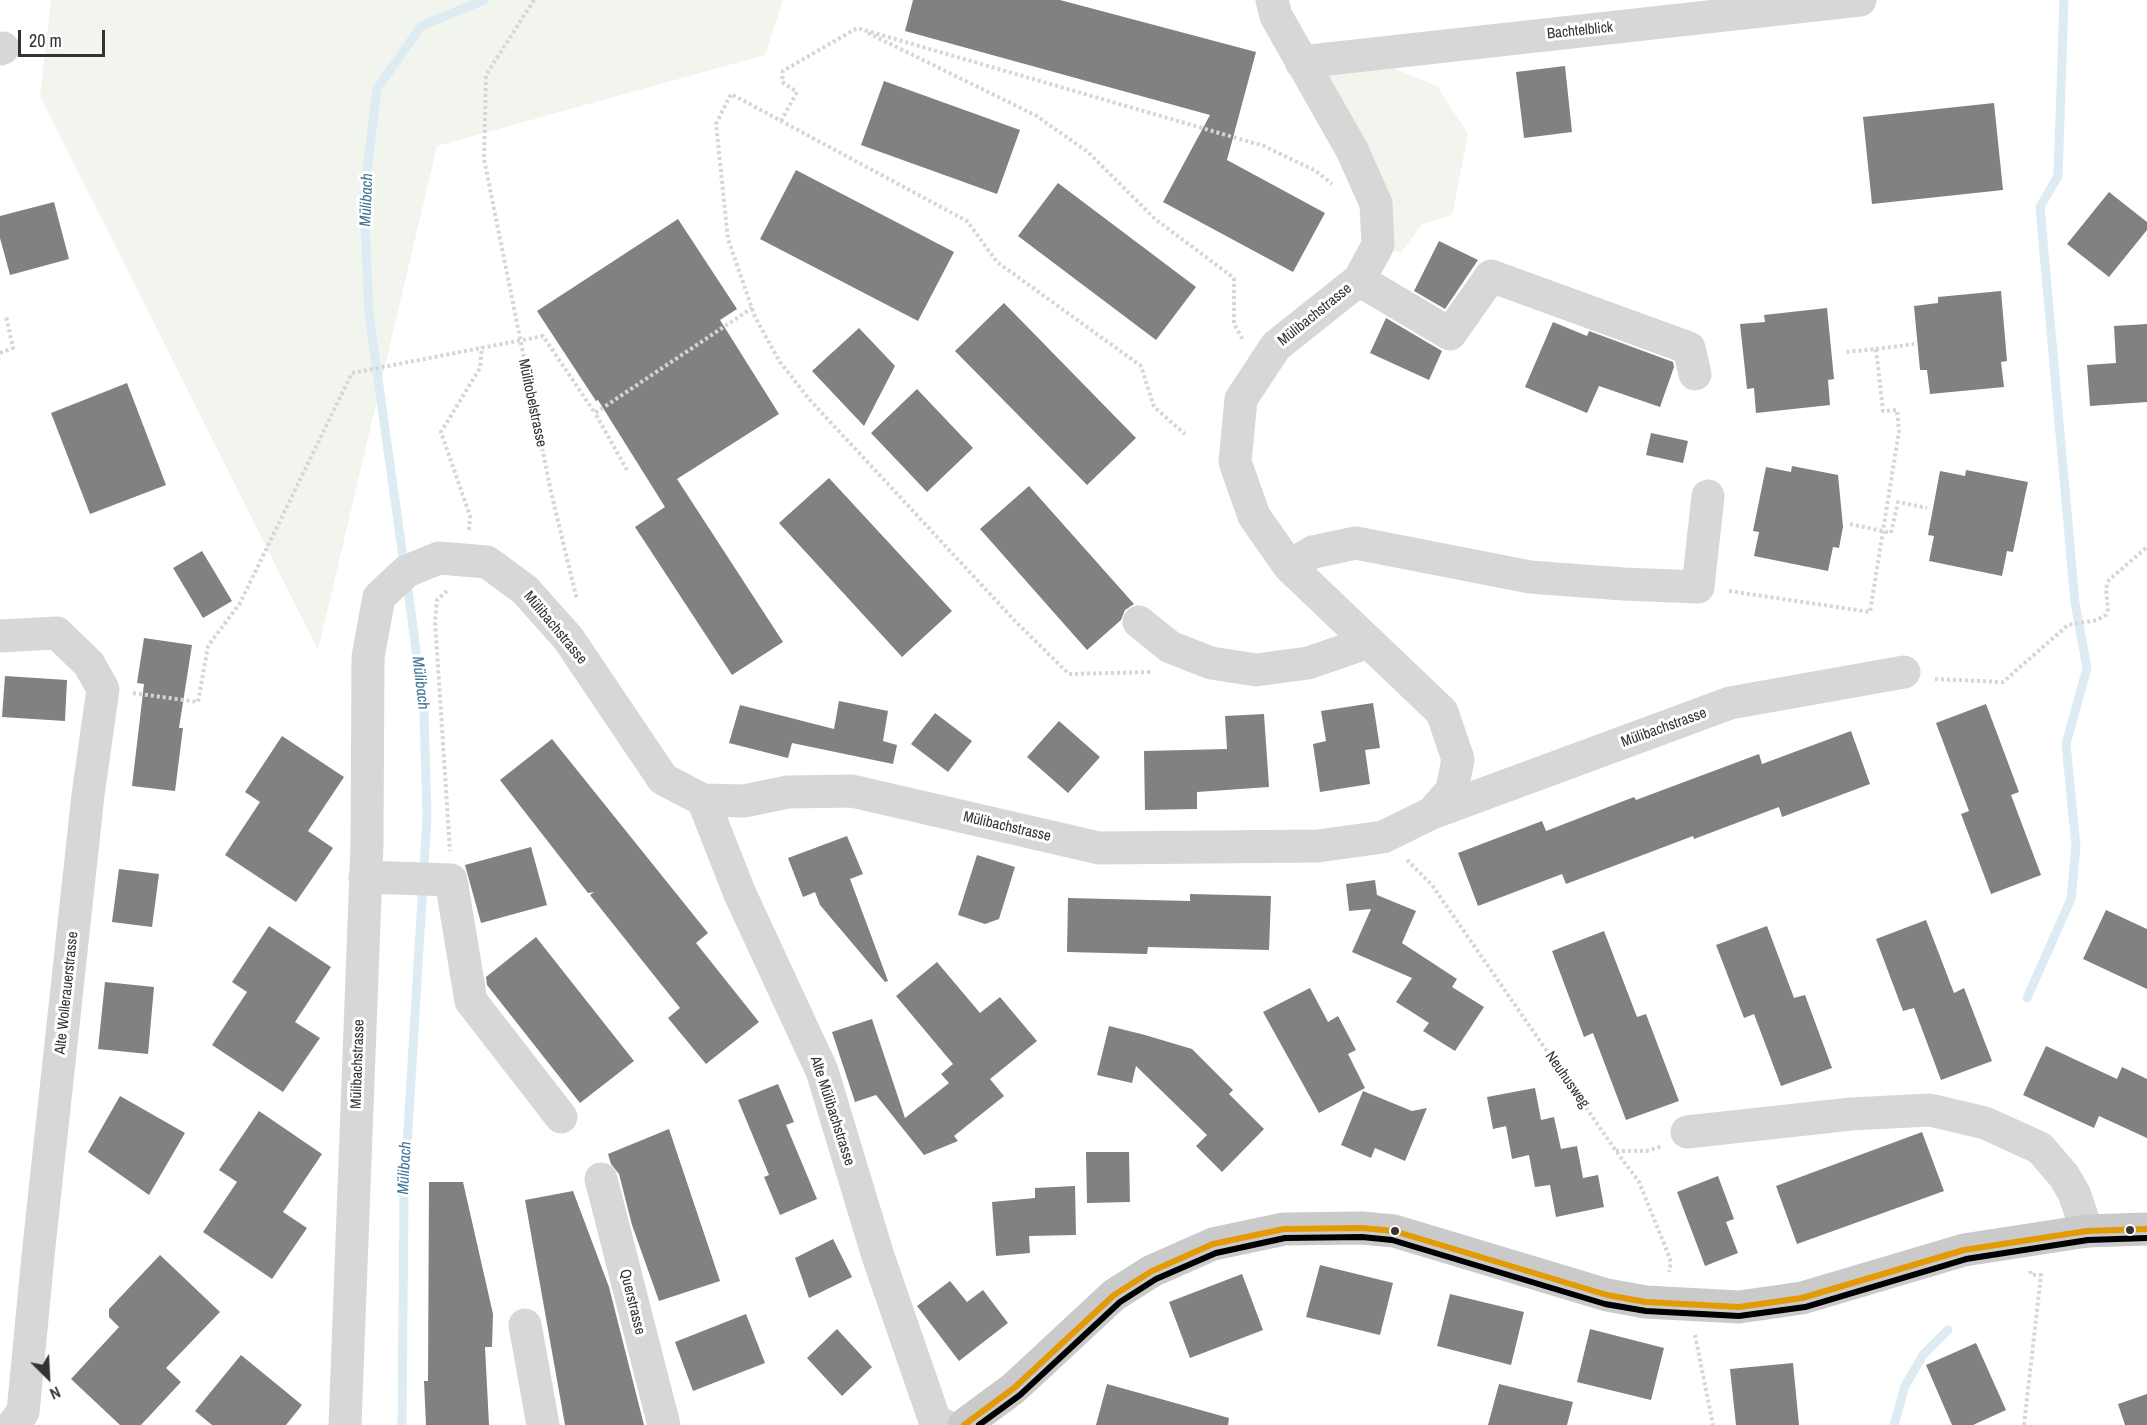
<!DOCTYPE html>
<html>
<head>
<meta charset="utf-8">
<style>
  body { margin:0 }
  #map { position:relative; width:2147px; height:1425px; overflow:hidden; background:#fff; font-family:"Archivo Narrow",sans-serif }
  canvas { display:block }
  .north { position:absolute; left:18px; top:1347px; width:60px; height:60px; -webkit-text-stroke:4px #fff; paint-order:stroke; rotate:156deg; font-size:16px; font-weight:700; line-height:24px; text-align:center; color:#333 }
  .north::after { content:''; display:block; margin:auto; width:21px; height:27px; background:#333; clip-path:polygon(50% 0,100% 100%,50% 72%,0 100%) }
  .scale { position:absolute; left:18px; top:30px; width:87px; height:27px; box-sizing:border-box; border:3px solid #333; border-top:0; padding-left:8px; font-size:18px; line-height:21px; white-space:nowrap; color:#333; -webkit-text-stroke:4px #fff; paint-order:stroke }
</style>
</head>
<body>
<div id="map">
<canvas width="2147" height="1425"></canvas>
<div class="north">N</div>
<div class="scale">20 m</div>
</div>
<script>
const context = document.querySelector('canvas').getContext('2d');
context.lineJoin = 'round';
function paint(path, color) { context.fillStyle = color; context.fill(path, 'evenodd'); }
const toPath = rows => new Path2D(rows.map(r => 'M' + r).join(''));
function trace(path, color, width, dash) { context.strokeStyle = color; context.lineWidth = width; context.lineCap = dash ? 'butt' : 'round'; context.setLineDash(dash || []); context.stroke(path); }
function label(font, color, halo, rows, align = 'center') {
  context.font = font + ' "Archivo Narrow",sans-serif'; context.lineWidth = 6; context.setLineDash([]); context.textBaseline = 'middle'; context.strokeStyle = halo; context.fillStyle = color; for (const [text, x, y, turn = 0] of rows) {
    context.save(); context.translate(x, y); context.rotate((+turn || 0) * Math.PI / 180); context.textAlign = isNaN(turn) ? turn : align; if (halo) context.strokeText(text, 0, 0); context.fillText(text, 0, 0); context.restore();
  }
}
const green = toPath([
  [51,0,783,0,765,55,437,146,318,650,40,96],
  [1355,53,1437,86,1468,134,1452,215,1422,224,1401,253,1378,245,1306,70]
]);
const stream = toPath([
  [404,565,369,314,364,196,377,89,421,26,484,0],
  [2027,998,2071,899,2076,847,2066,744,2087,668,2075,603,2040,207,2058,176,2064,0],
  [402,1425,404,1195,427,817,424,713,407,581],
  [1894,1425,1905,1386,1923,1355,1948,1330]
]);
const building = toPath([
  [913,0,1060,0,1256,52,1227,160,1325,213,1293,272,1163,202,1210,115,905,31],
  [1565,66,1572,132,1524,138,1516,72],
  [884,81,1020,130,997,194,861,145],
  [1994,103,2003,190,1872,204,1863,117],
  [796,170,954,252,918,321,760,239],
  [1058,183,1196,287,1156,340,1018,236],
  [2109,192,2147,222,2147,230,2109,277,2067,244],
  [54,202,69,259,10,275,0,238,0,216],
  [678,219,737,309,720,320,779,414,677,479,783,642,732,675,635,527,665,507,598,400,596,401,537,311],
  [1439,241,1478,260,1445,309,1414,291],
  [2001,291,2007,361,2001,362,2004,387,1930,394,1927,370,1920,370,1914,306,1938,303,1938,297],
  [1004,303,1136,438,1087,485,955,351],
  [1827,308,1834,379,1828,380,1830,405,1756,413,1754,388,1747,389,1740,324,1765,322,1764,315],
  [1386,318,1442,351,1429,380,1370,353],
  [1553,322,1587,336,1589,331,1673,362,1674,367,1660,407,1599,386,1587,413,1525,387],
  [2147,324,2147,402,2090,406,2087,365,2116,363,2114,326],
  [859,328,895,366,864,426,812,371],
  [127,383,166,485,90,514,51,413],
  [917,389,973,448,927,492,871,433],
  [1651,433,1688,441,1683,463,1646,455],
  [1792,466,1838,475,1843,527,1839,548,1833,547,1828,571,1754,556,1759,532,1753,531,1766,467,1791,472],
  [1966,470,2028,482,2013,552,2007,551,2002,576,1929,561,1934,536,1928,535,1940,471,1965,476],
  [829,478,952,611,902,657,779,523],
  [1029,486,1134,604,1125,610,1121,620,1087,650,980,529],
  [202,551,232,601,203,618,173,568],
  [144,638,192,645,179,728,183,728,175,791,132,786,144,684,137,683],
  [5,676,67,680,65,721,2,717],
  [839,701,888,711,883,741,897,745,893,764,792,743,788,758,729,743,740,705,834,729],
  [1373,703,1380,748,1365,750,1370,784,1320,792,1313,744,1326,741,1321,711],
  [1986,704,2019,792,2011,795,2041,875,1991,894,1961,814,1969,811,1936,723],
  [935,713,972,741,948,772,911,744],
  [1264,714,1269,787,1197,792,1197,809,1145,810,1144,751,1227,749,1225,716],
  [1059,721,1100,757,1068,793,1027,757],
  [1851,731,1870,784,1782,817,1779,807,1694,839,1693,836,1566,884,1562,874,1478,906,1458,853,1542,821,1546,831,1634,797,1636,800,1759,754,1762,764],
  [282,736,344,777,308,831,333,848,296,902,225,855,260,802,245,792],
  [552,739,708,933,696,943,759,1022,706,1064,668,1018,680,1008,590,895,594,892,588,893,500,780],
  [847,836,863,874,850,879,888,981,885,982,820,905,815,892,803,897,788,858],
  [531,847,547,905,481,923,465,865],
  [977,855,1015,867,999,919,985,924,958,915],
  [119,869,159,874,152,927,112,922],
  [1375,880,1377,895,1416,911,1402,943,1457,979,1452,987,1484,1007,1455,1051,1423,1031,1429,1023,1396,1002,1412,978,1352,952,1371,909,1349,911,1346,884],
  [1190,894,1271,896,1269,950,1148,947,1147,954,1067,952,1068,898,1190,901],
  [2106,910,2147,929,2147,989,2083,959],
  [1926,920,1954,993,1964,988,1992,1061,1941,1080,1914,1008,1903,1011,1876,939],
  [269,926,331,967,295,1022,320,1038,283,1092,212,1045,247,992,232,982],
  [1767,926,1794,998,1805,995,1832,1068,1781,1086,1754,1014,1744,1018,1716,945],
  [1604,931,1637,1017,1646,1014,1679,1101,1626,1120,1593,1033,1584,1037,1552,951],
  [536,937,634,1061,580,1103,487,985,486,977],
  [937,962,980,1013,1000,997,1037,1041,990,1079,1004,1096,954,1136,958,1141,924,1155,876,1095,855,1102,832,1032,872,1019,905,1118,949,1083,941,1074,953,1064,896,996],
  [105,982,154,987,148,1054,98,1049],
  [1310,988,1328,1022,1338,1016,1356,1050,1348,1054,1365,1088,1319,1113,1263,1012],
  [1109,1026,1145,1035,1192,1049,1233,1090,1229,1094,1264,1129,1222,1172,1196,1146,1207,1135,1136,1066,1132,1083,1097,1075],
  [2046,1046,2117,1079,2122,1067,2147,1079,2147,1138,2099,1116,2094,1128,2023,1095],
  [778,1084,794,1122,786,1125,817,1199,780,1215,764,1177,769,1175,738,1100],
  [1535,1088,1541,1120,1554,1117,1561,1149,1577,1146,1583,1178,1598,1175,1604,1207,1556,1217,1550,1185,1535,1187,1529,1155,1512,1159,1506,1126,1493,1129,1487,1097],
  [1363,1091,1412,1111,1427,1108,1405,1161,1375,1148,1371,1158,1341,1145],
  [120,1096,185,1133,149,1195,88,1152],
  [259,1111,322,1154,283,1212,307,1228,272,1279,203,1232,237,1182,219,1170],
  [669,1129,720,1281,659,1301,632,1225,619,1174,611,1164,608,1154],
  [1922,1132,1944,1191,1797,1244,1776,1186],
  [1086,1152,1129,1152,1130,1202,1087,1203],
  [1718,1176,1734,1219,1726,1222,1738,1253,1705,1266,1677,1192],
  [429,1182,463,1182,493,1314,492,1347,485,1347,489,1425,426,1425,424,1381,428,1381],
  [1075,1186,1076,1235,1029,1236,1030,1253,996,1256,992,1202,1035,1198,1035,1188],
  [573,1191,609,1287,644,1425,565,1425,525,1200],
  [833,1239,852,1277,809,1298,795,1258],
  [160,1255,220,1312,166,1368,181,1382,141,1425,120,1425,71,1379,119,1327,109,1317,109,1309],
  [1320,1265,1393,1283,1380,1335,1306,1317],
  [1242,1274,1263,1330,1190,1358,1169,1302],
  [950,1281,967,1302,983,1290,1008,1323,959,1361,917,1306],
  [1450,1294,1524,1312,1511,1365,1437,1346],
  [746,1314,765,1363,693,1391,675,1342],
  [837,1329,872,1367,842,1396,807,1358],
  [1590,1329,1664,1348,1651,1400,1577,1382],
  [1976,1343,2006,1410,1973,1425,1952,1425,1926,1365],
  [241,1355,302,1405,286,1425,212,1425,195,1411],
  [1793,1363,1799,1425,1736,1425,1730,1369],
  [1107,1384,1229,1418,1228,1425,1096,1425],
  [1499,1384,1573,1402,1567,1425,1488,1425],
  [2147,1394,2147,1425,2125,1425,2118,1404]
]);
const path = toPath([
  [534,0,486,75,484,159,551,492,577,600],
  [868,33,1035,115,1088,152,1155,219,1234,278,1234,324,1243,340],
  [781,121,797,92,782,82,783,71,857,28,1264,146,1316,171,1332,184],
  [1876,349,1914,344],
  [0,353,13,348,6,316],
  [627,470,595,413,752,308],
  [1850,524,1891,533,1898,502,1927,508],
  [469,530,470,516,441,432,480,368,482,347],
  [447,591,437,600,435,621,450,851],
  [1729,591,1870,612,1899,431,1897,410,1883,411,1876,349,1846,352],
  [1150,672,1069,674,1016,622,809,399,780,362,755,317,728,239,716,124,731,94,967,221,997,262,1141,366,1154,407,1185,434],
  [1935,679,2003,682,2068,625,2097,620,2106,615,2108,609,2106,588,2109,580,2147,547],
  [133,693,198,702,208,646,240,603,352,373,543,336,595,413],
  [1407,860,1432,885,1616,1151,1639,1182,1667,1251,1671,1262,1669,1272],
  [1616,1151,1647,1151,1662,1146],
  [1695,1335,1713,1425],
  [2024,1425,2041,1275,2031,1275,2030,1269]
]);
const minor = toPath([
  [1272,0,1276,16,1352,150,1376,204,1378,245,1359,280,1276,346,1241,399,1235,462,1254,516,1289,566,1442,712,1458,759,1452,790,1432,813],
  [0,49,3,48],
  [1301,62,1860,0],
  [1359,280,1450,334,1491,276,1689,348,1695,374],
  [1289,566,1313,552,1356,543,1530,577,1623,584,1698,587,1708,496],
  [1139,622,1170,647,1211,663,1256,670,1308,663,1369,642],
  [0,636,57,633,89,664,103,689,88,795,39,1246,23,1412,13,1425],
  [703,800,740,894,822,1071,878,1256,935,1421,944,1425],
  [365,877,451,880,471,1001,561,1117],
  [1687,1132,1851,1114,1930,1110,1985,1123,2040,1148,2064,1176,2074,1193,2087,1231],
  [601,1179,664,1425],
  [525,1325,543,1425],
  [345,1425,367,844,368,657,379,597,407,571,439,558,487,562,525,590,568,638,663,779,703,800,744,801,788,792,852,791,1099,848,1318,846,1383,837,1432,813,1730,703,1904,672]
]);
const major = toPath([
  [964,1425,1014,1388,1114,1295,1152,1271,1213,1244,1284,1229,1362,1228,1394,1231,1607,1295,1646,1302,1739,1307,1802,1298,1964,1250,2087,1231,2147,1229]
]);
const bus1 = toPath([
  [964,1425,1014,1388,1114,1295,1152,1271,1213,1244,1284,1229,1362,1228,1394,1231,1607,1295,1646,1302,1739,1307,1802,1298,1964,1250,2087,1231,2147,1229]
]);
const bus2 = toPath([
  [979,1425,1020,1395,1120,1302,1156,1279,1216,1253,1285,1238,1362,1237,1392,1240,1605,1304,1646,1311,1739,1316,1805,1307,1966,1259,2088,1240,2147,1238]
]);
const markers = [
  [2130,1230,5,"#333"],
  [1395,1231,5,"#333"]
];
const streetNames = [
  ["Bachtelblick",1580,31,-6],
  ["Mülibachstrasse",1315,315,-39],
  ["Mülitobelstrasse",532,403,78],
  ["Mülibachstrasse",555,628,50],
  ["Mülibachstrasse",1664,728,-20],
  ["Mülibachstrasse",1007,827,13],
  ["Alte Wollerauerstrasse",67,993,-84],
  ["Mülibachstrasse",358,1064,-88],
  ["Neuhusweg",1567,1080,55],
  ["Alte Mülibachstrasse",832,1111,72],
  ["Querstrasse",632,1302,76]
];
const waterNames = [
  ["Mülibach",367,200,-88],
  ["Mülibach",420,683,83],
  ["Mülibach",405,1168,-87]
];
paint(green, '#f1f5ed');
trace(stream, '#ddebf3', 9);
paint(building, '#818181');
trace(path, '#d6d6d6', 4, [3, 3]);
trace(minor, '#d7d7d7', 33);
trace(major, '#cacaca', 33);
trace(bus1, '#e39a05', 6);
trace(bus2, '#000', 6);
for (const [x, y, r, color] of markers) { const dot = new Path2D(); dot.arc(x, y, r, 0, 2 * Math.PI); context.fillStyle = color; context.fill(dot); trace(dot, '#fff', 2); }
label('15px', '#333', '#fff', streetNames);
label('italic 16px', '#3f7597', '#fff', waterNames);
</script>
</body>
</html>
